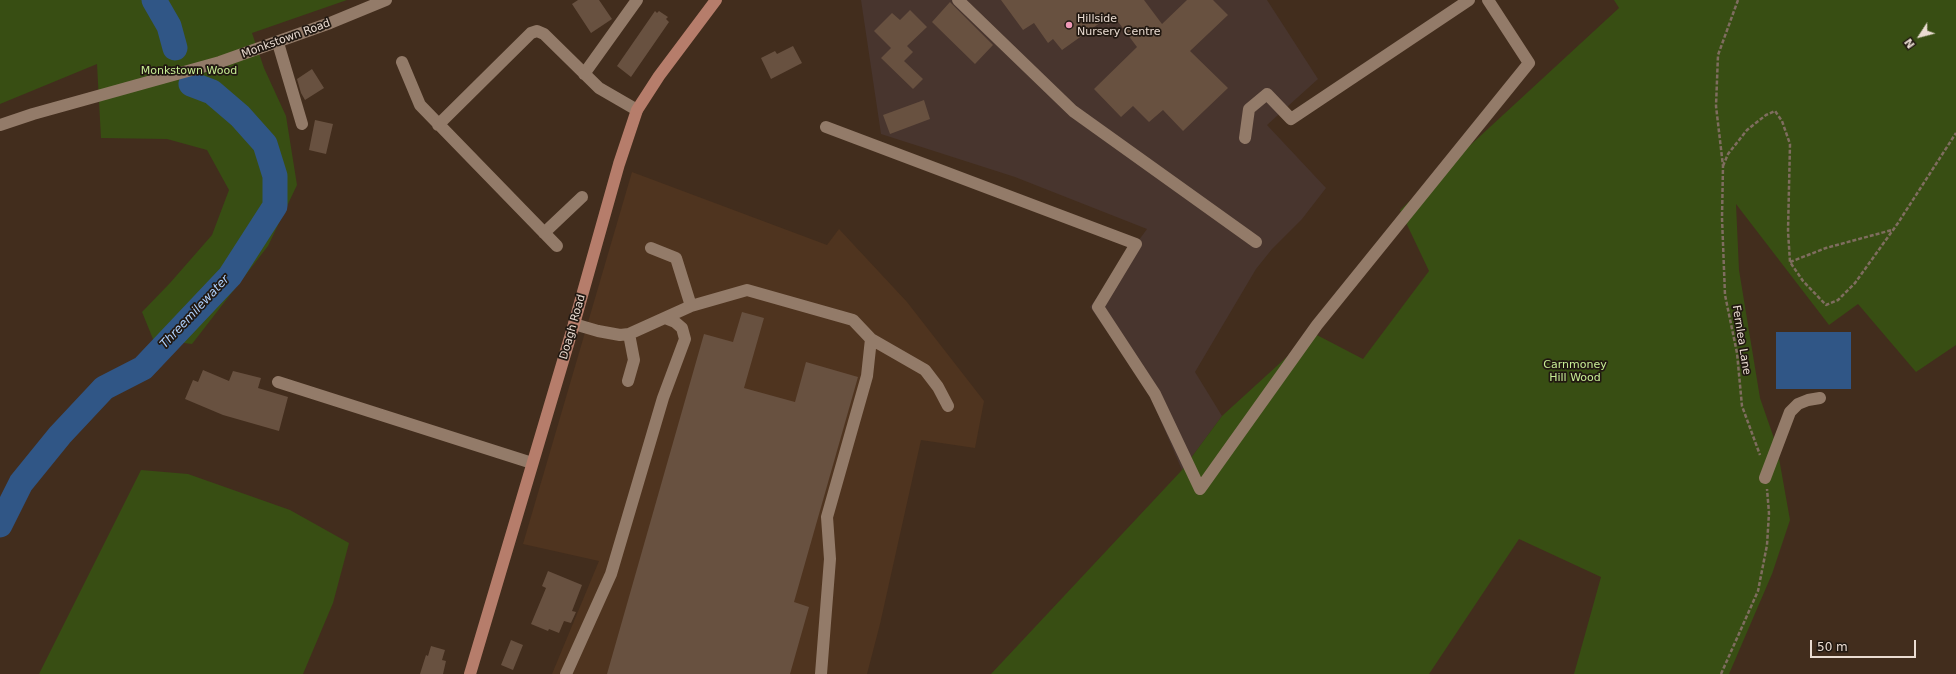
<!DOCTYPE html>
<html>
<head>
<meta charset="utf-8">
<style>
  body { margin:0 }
  #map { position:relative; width:1956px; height:674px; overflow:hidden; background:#422d1d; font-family:"DejaVu Sans",sans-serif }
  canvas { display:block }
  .north { position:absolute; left:1900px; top:16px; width:40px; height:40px; -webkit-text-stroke:3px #211811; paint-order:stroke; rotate:234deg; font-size:11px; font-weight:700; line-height:16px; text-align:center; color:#eadcd2 }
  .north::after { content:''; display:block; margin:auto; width:14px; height:18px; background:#eadcd2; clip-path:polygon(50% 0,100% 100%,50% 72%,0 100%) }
  .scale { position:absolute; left:1810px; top:640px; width:106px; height:18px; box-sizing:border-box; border:2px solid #eadcd2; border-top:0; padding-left:5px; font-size:12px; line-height:14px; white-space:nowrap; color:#eadcd2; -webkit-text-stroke:3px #211811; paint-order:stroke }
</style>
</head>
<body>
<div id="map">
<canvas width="1956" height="674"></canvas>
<div class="north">N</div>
<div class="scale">50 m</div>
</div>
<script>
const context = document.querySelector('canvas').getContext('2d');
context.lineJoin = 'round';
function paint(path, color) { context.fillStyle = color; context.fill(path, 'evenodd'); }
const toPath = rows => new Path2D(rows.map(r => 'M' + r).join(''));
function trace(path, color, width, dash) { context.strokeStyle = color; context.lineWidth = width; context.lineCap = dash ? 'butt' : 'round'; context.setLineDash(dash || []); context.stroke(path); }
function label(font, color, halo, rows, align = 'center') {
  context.font = font + ' "DejaVu Sans",sans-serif'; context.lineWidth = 3.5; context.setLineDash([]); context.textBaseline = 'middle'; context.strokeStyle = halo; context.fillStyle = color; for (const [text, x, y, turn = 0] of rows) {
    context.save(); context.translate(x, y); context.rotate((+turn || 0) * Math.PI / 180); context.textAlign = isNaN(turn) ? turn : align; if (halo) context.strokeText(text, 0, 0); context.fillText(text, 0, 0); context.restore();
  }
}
const commercial = toPath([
  [861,0,1267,0,1318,79,1267,125,1326,188,1302,219,1272,249,1256,269,1195,372,1222,416,1182,470,1147,389,1090,307,1147,229,1015,177,881,134]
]);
const built = toPath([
  [632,172,827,245,839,229,907,302,984,401,975,448,921,440,880,624,867,674,552,674,599,561,523,544]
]);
const green = toPath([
  [0,0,347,0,252,33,264,68,286,116,297,185,268,246,192,344,153,339,142,312,170,283,212,235,229,190,207,150,167,139,101,138,97,64,0,104],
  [1614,0,1956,0,1956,345,1916,372,1858,304,1829,325,1736,204,1739,270,1760,398,1777,447,1790,520,1772,574,1729,674,1574,674,1601,577,1519,539,1429,674,991,674,1182,470,1222,416,1313,333,1363,359,1429,271,1400,210,1619,8],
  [141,470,188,474,290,510,349,543,333,603,303,674,39,674]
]);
const water = toPath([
  [1776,332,1851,332,1851,389,1776,389]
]);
const river = toPath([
  [154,0,169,26,175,48],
  [0,525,21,483,60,435,104,388,143,368,230,276,275,206,275,176,265,144,240,116,212,92,191,84]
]);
const building = toPath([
  [578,0,599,0,612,19,591,33,572,4],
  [1001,0,1144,0,1162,24,1187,0,1213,0,1228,15,1190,51,1228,88,1183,131,1163,110,1149,122,1133,106,1121,117,1094,89,1137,47,1116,19,1108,25,1104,20,1062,50,1053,39,1048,43,1034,23,1023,30],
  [950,2,993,45,975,64,932,22],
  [910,10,927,27,907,46,913,52,904,61,923,79,913,89,881,58,891,48,874,31,892,13,900,20],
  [655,11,657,13,659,11,668,17,666,19,669,22,631,77,617,66],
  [793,46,802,63,771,79,761,58,775,51,777,54],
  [312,69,324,88,305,100,301,93,297,79],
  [924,100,930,119,890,134,883,115],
  [315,120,333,124,326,154,309,150],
  [742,312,764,318,744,388,795,402,806,362,858,377,794,602,809,607,790,674,607,674,704,334,733,342],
  [203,370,229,381,233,371,261,378,258,388,288,397,279,431,223,415,185,399,193,380,198,382],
  [548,571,582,585,572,611,576,612,571,623,564,621,559,633,549,629,548,631,531,624,546,588,542,586],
  [511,640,523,645,513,670,501,665],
  [431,646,445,650,442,660,446,661,443,674,420,674,426,655,428,656]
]);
const path = toPath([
  [1738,0,1718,55,1716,106,1723,166,1722,218,1725,295,1737,353,1742,406,1760,455],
  [1723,166,1728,154,1747,130,1766,115,1775,111,1782,121,1790,144,1788,231,1790,262,1803,281,1826,305,1838,300,1855,283,1898,223,1956,133],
  [1790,262,1826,248,1892,230],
  [1721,674,1758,591,1767,545,1769,513,1767,489]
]);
const minor = toPath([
  [958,0,1073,111,1256,242],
  [278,43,302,124],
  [402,62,420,105,557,246],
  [584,74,637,0],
  [0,125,33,114,220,62,330,23,386,0],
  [438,125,531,33,537,31,544,34,599,88,637,110],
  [826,127,1136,244,1098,307,1155,394,1200,489,1317,325,1529,63,1488,0],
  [1245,138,1249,109,1267,94,1291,119,1469,0],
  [544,233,582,197],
  [651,248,676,258,691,306],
  [574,324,598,331,620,335,629,334,691,306,747,290,853,320,871,339,867,376,827,517,830,559,821,674],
  [871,339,925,370,938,387,948,406],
  [628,381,634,360,629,334],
  [278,382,532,463],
  [1765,478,1790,412,1798,404,1808,400,1820,398],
  [566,674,611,574,663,398,685,339,682,328,675,322,665,318]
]);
const major = toPath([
  [470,674,574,324,619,164,637,110,659,76,716,0]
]);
const markers = [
  [1069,25,4,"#f09ab7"]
];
const poiNames = [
  ["Hillside",1077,19],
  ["Nursery Centre",1077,32]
];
const streetNames = [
  ["Monkstown Road",286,39,-20],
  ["Doagh Road",573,327,-74],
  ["Fernlea Lane",1741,340,81]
];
const parkNames = [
  ["Monkstown Wood",189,71],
  ["Carnmoney",1575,365],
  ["Hill Wood",1575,378]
];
const waterNames = [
  ["Threemilewater",195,312,-47]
];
paint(commercial, '#48352e');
paint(built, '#4f341f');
paint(green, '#384e13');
paint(water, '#305686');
trace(river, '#305686', 25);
paint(building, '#685140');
trace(path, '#7f6d5f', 2.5, [4, 2]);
trace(minor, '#937b69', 12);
trace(major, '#b67d6b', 12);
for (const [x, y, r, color] of markers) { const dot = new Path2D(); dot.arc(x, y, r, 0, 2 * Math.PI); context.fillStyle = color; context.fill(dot); trace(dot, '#211811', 1.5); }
label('11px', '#eadcd2', '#211811', poiNames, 'left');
label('11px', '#eadcd2', '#211811', streetNames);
label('11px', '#c6ec94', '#211811', parkNames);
label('italic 12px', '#afd1fd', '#211811', waterNames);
</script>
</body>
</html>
